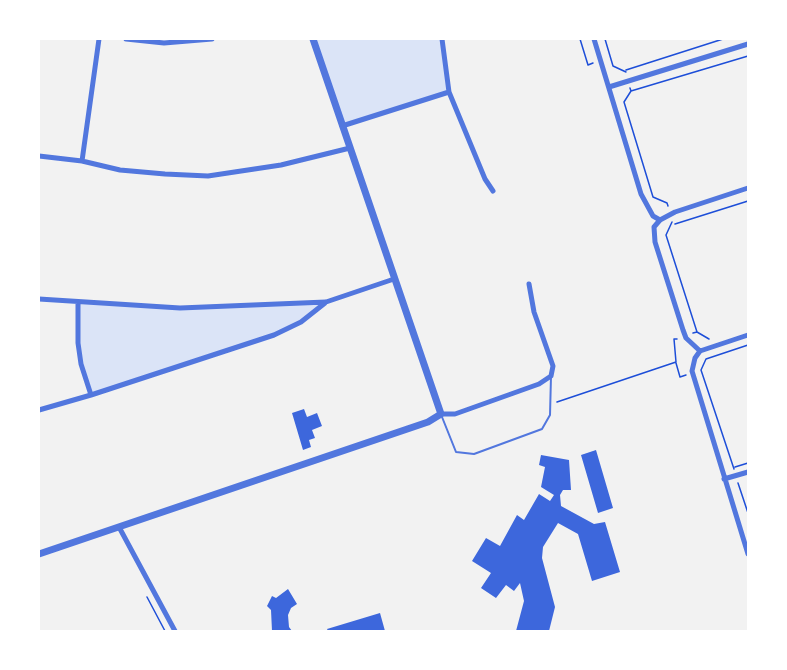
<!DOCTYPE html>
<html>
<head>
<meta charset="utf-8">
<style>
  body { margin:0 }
  #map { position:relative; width:787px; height:670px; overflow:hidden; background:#f2f2f2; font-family:Literata,serif }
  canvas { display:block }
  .frame { position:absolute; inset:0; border:40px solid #fff; pointer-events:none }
</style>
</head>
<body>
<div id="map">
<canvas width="787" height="670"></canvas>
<div class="frame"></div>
</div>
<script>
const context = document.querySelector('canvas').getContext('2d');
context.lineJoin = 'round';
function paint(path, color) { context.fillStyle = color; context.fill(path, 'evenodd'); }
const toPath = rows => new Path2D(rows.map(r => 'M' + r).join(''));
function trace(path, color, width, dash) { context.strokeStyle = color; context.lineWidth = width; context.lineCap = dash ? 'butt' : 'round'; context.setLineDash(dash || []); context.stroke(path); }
const green = toPath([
  [313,39,442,39,449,92,342,126],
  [78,302,180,308,326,302,301,322,274,335,91,395,81,364]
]);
const building = toPath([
  [304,409,307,417,317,413,322,426,312,430,315,438,309,440,311,447,303,450,292,413],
  [596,450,613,508,598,513,581,455],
  [541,455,569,460,571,490,563,490,560,495,561,506,594,524,605,522,620,572,592,581,578,534,558,523,543,547,542,558,555,607,549,631,516,631,524,601,520,583,514,591,506,585,496,598,481,588,491,573,472,561,486,538,500,546,517,515,524,520,539,494,550,501,554,495,541,487,545,467,539,465],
  [288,589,297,604,291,608,288,615,289,627,292,631,272,631,271,610,267,606,272,596,276,598],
  [380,613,385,631,328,631,327,629]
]);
const path = toPath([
  [580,39,588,65,593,63],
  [605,39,613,66,626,72],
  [626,70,723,39],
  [630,88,631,91,624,102,653,197,667,203,668,206],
  [631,91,748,56],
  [672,222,666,235,697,332],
  [675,224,748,201],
  [693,333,697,332,709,339],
  [676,363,680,377,686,375],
  [557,402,676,362,674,339,677,339],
  [735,467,748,463],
  [734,469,701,370,706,359,748,345],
  [738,483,748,513],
  [147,597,165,631]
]);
const service = toPath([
  [442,417,456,452,474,454,542,429,550,415,551,376]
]);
const minor = toPath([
  [126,39,164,43,212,39],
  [594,39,641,194,653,216,660,220,654,227,655,242,683,330,686,338,700,351,695,358,692,371,748,554],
  [609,87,748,44],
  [449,92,485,179,493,191],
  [342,126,449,92,442,39],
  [39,156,82,161,120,170,165,174,208,176,281,165,350,148],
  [82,161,99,39],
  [660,220,675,212,748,188],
  [39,299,180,308,326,302,394,279],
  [78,302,78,343,81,364,91,395],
  [700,351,748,335],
  [39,410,91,395,274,335,301,322,325,303],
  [441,414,455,414,539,384,551,376,553,366,534,312,529,284],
  [724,479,748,472],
  [119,527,175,631]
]);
const tertiary = toPath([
  [39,554,428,422,441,414,313,39]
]);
paint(green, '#dbe4f7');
paint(building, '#3d67dc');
trace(path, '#1d4ed8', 1.5);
trace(service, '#5277de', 2);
trace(minor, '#5277de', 5);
trace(tertiary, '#5277de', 7);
</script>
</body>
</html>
